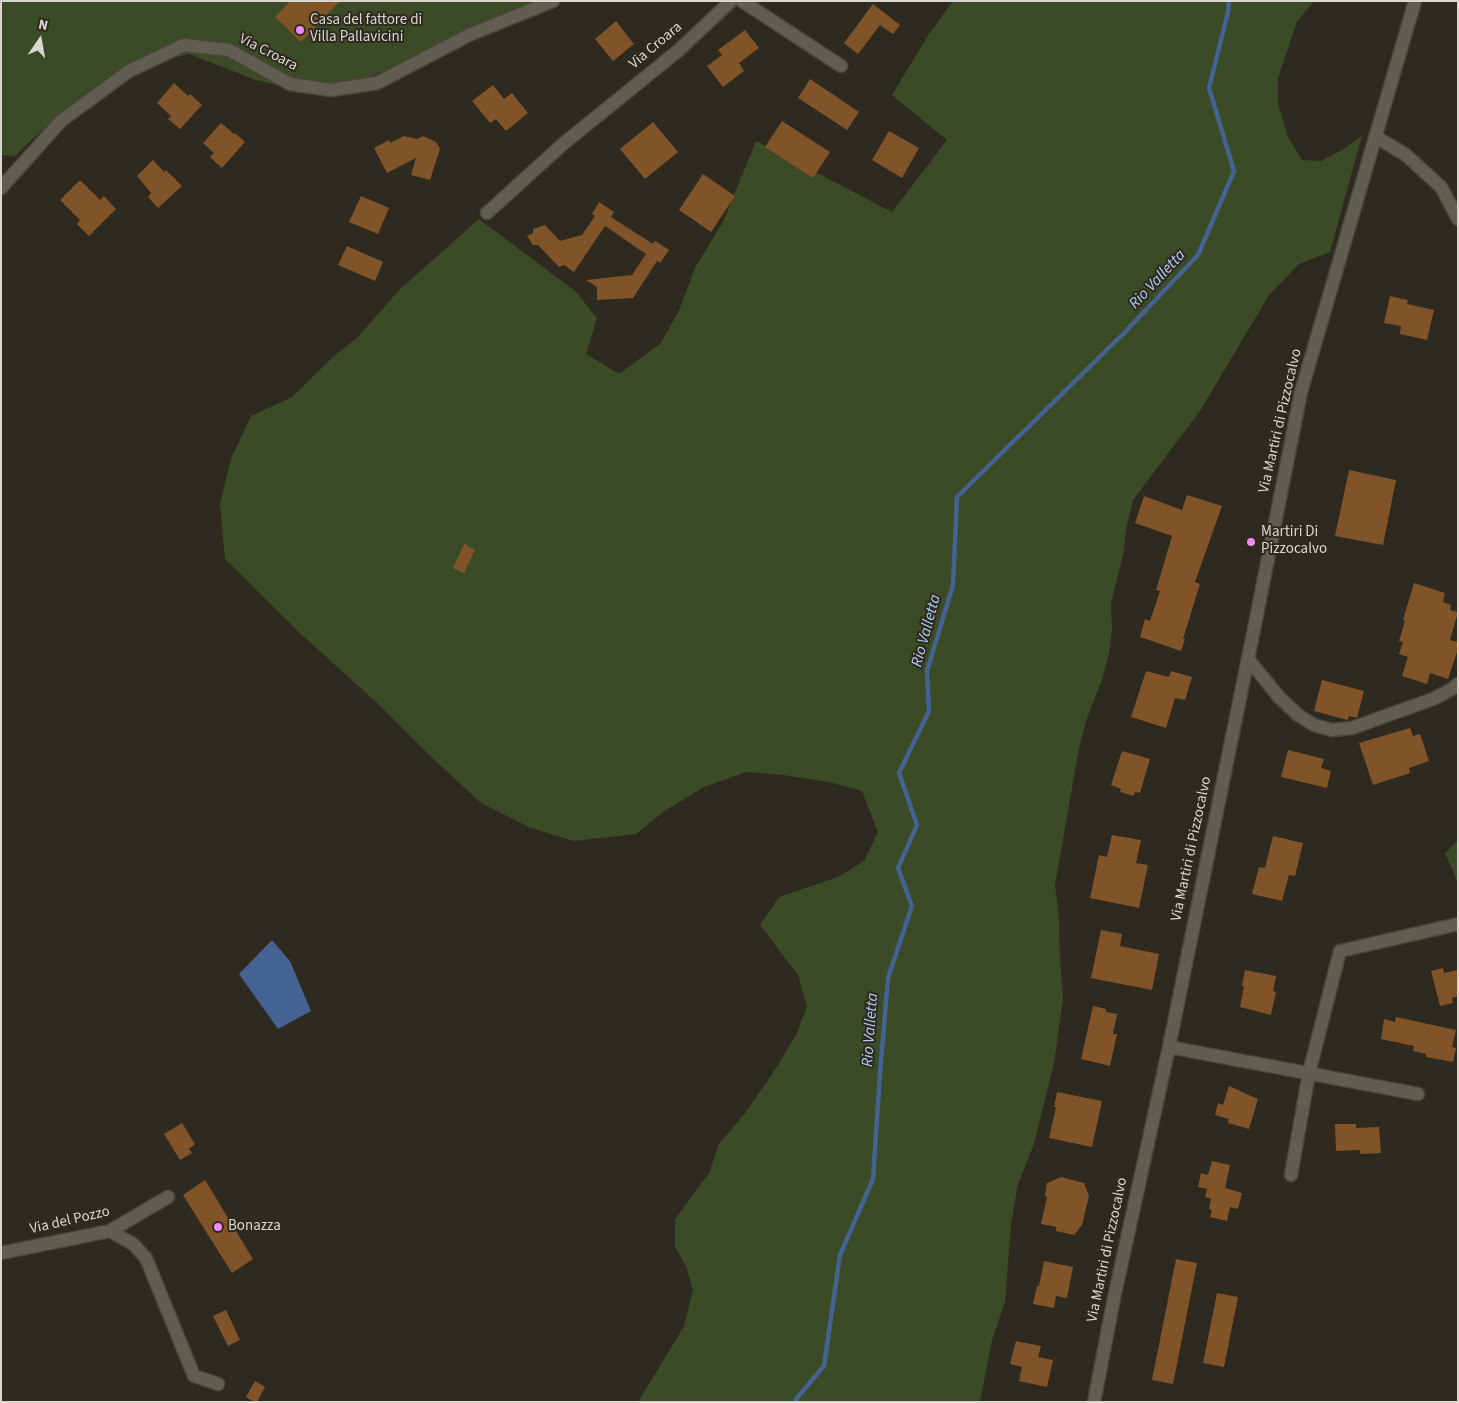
<!DOCTYPE html>
<html>
<head>
<meta charset="utf-8">
<style>
  body { margin:0 }
  #map { position:relative; width:1459px; height:1403px; overflow:hidden; background:#2e2a1f; font-family:"Source Sans 3",sans-serif }
  canvas { display:block }
  .frame { position:absolute; inset:0; border:2px solid #d9d7cf; pointer-events:none }
  .north { position:absolute; left:15px; top:15px; width:50px; height:50px; -webkit-text-stroke:4px #2e2a1f; paint-order:stroke; rotate:12deg; font-size:14px; font-weight:700; line-height:20px; text-align:center; color:#d9d7cf }
  .north::after { content:''; display:block; margin:auto; width:18px; height:22px; background:#d9d7cf; clip-path:polygon(50% 0,100% 100%,50% 72%,0 100%) }
</style>
</head>
<body>
<div id="map">
<canvas width="1459" height="1403"></canvas>
<div class="frame"></div>
<div class="north">N</div>
</div>
<script>
const context = document.querySelector('canvas').getContext('2d');
context.lineJoin = 'round';
function paint(path, color) { context.fillStyle = color; context.fill(path, 'evenodd'); }
const toPath = rows => new Path2D(rows.map(r => 'M' + r).join(''));
function trace(path, color, width, dash) { context.strokeStyle = color; context.lineWidth = width; context.lineCap = dash ? 'butt' : 'round'; context.setLineDash(dash || []); context.stroke(path); }
function label(font, color, halo, rows, align = 'center') {
  context.font = font + ' "Source Sans 3",sans-serif'; context.lineWidth = 4; context.setLineDash([]); context.textBaseline = 'middle'; context.strokeStyle = halo; context.fillStyle = color; for (const [text, x, y, turn = 0] of rows) {
    context.save(); context.translate(x, y); context.rotate((+turn || 0) * Math.PI / 180); context.textAlign = isNaN(turn) ? turn : align; if (halo) context.strokeText(text, 0, 0); context.fillText(text, 0, 0); context.restore();
  }
}
const green = toPath([
  [1,1,551,1,372,76,320,93,280,86,253,79,189,54,156,62,111,77,56,117,15,156,1,155],
  [953,1,1314,1,1297,22,1278,78,1278,103,1288,137,1302,160,1321,161,1342,150,1362,136,1330,252,1299,264,1269,295,1200,411,1133,500,1126,530,1123,555,1111,603,1112,629,1109,653,1102,680,1087,718,1079,748,1055,885,1059,921,1060,959,1063,998,1054,1063,1034,1144,1018,1184,1011,1224,1005,1302,992,1340,980,1402,638,1402,684,1326,693,1290,686,1266,675,1247,675,1219,709,1173,719,1144,746,1112,776,1068,796,1035,807,1006,798,975,760,925,779,897,838,877,864,861,878,832,862,791,829,782,783,775,746,772,704,787,663,812,636,834,573,841,529,827,481,803,429,755,375,701,302,635,225,559,220,504,231,459,251,416,292,397,334,356,358,337,399,290,479,219,575,291,597,318,586,354,619,374,661,343,679,310,696,266,723,222,756,141,892,212,947,140,892,95,929,34],
  [1458,840,1458,883,1445,853]
]);
const water = toPath([
  [272,940,290,961,311,1011,278,1029,239,974]
]);
const stream = toPath([
  [797,1402,796,1399,824,1366,840,1255,873,1179,880,1073,888,978,912,906,898,868,917,825,899,773,929,711,927,671,953,585,957,497,1124,333,1198,255,1234,171,1209,88,1228,12,1229,1]
]);
const building = toPath([
  [290,1,340,1,301,42,275,17],
  [873,4,900,25,893,34,880,25,858,54,844,43],
  [616,21,634,44,613,61,595,39],
  [745,30,759,48,739,63,744,71,723,87,707,66,722,55,718,50],
  [810,79,859,112,847,130,798,98],
  [174,83,188,96,190,94,202,105,180,129,168,119,171,116,157,103],
  [493,85,504,99,512,93,528,113,506,131,496,119,490,123,472,101],
  [782,121,830,152,813,178,765,147],
  [653,122,678,152,645,179,620,149],
  [221,123,234,134,235,133,245,142,222,168,210,157,214,153,203,143],
  [889,131,919,148,902,178,872,160],
  [404,136,417,139,423,136,436,142,440,149,430,180,411,175,416,158,387,173,374,148,389,140,390,143],
  [153,160,164,172,166,170,182,186,158,208,148,197,151,193,137,176],
  [703,174,735,196,711,232,679,210],
  [80,180,100,200,104,196,116,209,89,236,77,224,80,220,60,200],
  [361,196,389,208,378,234,349,222],
  [599,202,614,212,611,217,653,244,655,241,669,250,660,263,657,261,633,298,597,300,597,287,586,280,632,275,646,254,605,226,574,272,564,265,559,267,538,245,533,245,527,236,533,233,533,229,545,225,560,241,582,235,595,216,592,214],
  [347,246,383,262,375,281,338,265],
  [1390,296,1408,300,1407,304,1434,310,1427,340,1400,334,1401,326,1384,323],
  [1349,470,1396,480,1383,545,1335,536],
  [1187,495,1222,506,1195,582,1200,584,1183,639,1185,639,1181,651,1140,637,1145,619,1150,621,1160,591,1156,590,1172,536,1135,523,1144,496,1182,510],
  [464,544,475,550,464,573,453,568],
  [1414,583,1445,593,1443,602,1451,605,1450,610,1458,612,1450,640,1458,642,1458,649,1448,679,1430,673,1427,684,1402,676,1408,657,1399,654,1403,642,1399,641,1405,621,1403,620],
  [1146,671,1169,677,1171,671,1192,677,1185,700,1175,698,1166,728,1131,717],
  [1322,680,1364,691,1357,718,1349,716,1348,720,1314,711],
  [1410,728,1413,736,1420,734,1429,761,1409,768,1410,773,1373,785,1359,743],
  [1288,750,1324,759,1321,768,1331,771,1327,788,1281,777],
  [1122,751,1150,759,1140,793,1135,792,1134,796,1120,792,1121,789,1111,785],
  [1112,835,1141,840,1136,863,1148,865,1139,908,1090,898,1099,855,1107,857],
  [1273,836,1303,843,1295,876,1289,875,1282,901,1252,894,1259,867,1265,868],
  [1101,930,1122,934,1120,946,1159,954,1152,990,1091,978],
  [1443,968,1444,973,1458,970,1458,996,1452,998,1453,1003,1440,1006,1431,971],
  [1245,970,1276,976,1273,991,1276,992,1271,1015,1240,1007,1244,986,1242,986],
  [1093,1006,1106,1009,1106,1012,1117,1014,1113,1034,1117,1034,1110,1066,1081,1059],
  [1396,1017,1456,1030,1452,1047,1456,1048,1453,1062,1426,1057,1426,1054,1413,1051,1414,1046,1381,1039,1384,1019,1395,1022],
  [1229,1086,1258,1099,1249,1129,1228,1123,1229,1119,1215,1115,1218,1103,1223,1105],
  [1057,1092,1102,1101,1092,1147,1049,1138,1056,1107,1054,1107],
  [182,1123,195,1144,189,1149,192,1153,180,1160,164,1134],
  [1335,1124,1356,1124,1356,1128,1379,1127,1381,1153,1360,1154,1360,1150,1336,1151],
  [1212,1161,1230,1165,1225,1188,1242,1193,1238,1209,1230,1207,1227,1221,1210,1217,1212,1210,1209,1209,1211,1199,1205,1197,1207,1189,1198,1187,1201,1173,1208,1175],
  [1061,1177,1084,1183,1089,1196,1082,1225,1074,1235,1056,1231,1056,1227,1041,1224,1047,1197,1045,1196,1047,1183],
  [205,1180,253,1259,232,1273,183,1195],
  [1176,1259,1197,1263,1173,1384,1152,1380],
  [1044,1261,1073,1267,1067,1298,1056,1296,1054,1308,1033,1304,1037,1286,1039,1286],
  [1217,1293,1238,1297,1224,1367,1203,1363],
  [226,1310,240,1340,228,1346,213,1316],
  [1016,1341,1041,1346,1038,1357,1053,1360,1047,1387,1019,1381,1022,1367,1010,1364],
  [255,1381,265,1387,257,1402,254,1402,246,1397]
]);
const minor = toPath([
  [742,1,841,66],
  [1376,137,1406,155,1441,187,1458,219],
  [1,188,61,121,129,71,184,45,229,50,290,84,331,90,377,83,469,35,553,1],
  [487,213,563,144,679,50,731,1],
  [1248,659,1279,697,1298,715,1314,725,1332,730,1352,728,1433,699,1452,689,1458,684],
  [1169,1047,1418,1094],
  [1291,1175,1309,1073,1340,951,1458,924],
  [110,1231,133,1244,146,1258,194,1376,218,1384],
  [1,1253,110,1231,168,1197],
  [1094,1402,1114,1298,1169,1047,1253,634,1301,392,1415,1]
]);
const markers = [
  [300,30,5,"#f28af3"],
  [1251,542,5,"#f28af3"],
  [218,1227,5,"#f28af3"]
];
const poiNames = [
  ["Casa del fattore di",310,21],
  ["Villa Pallavicini",310,38],
  ["Martiri Di",1261,533],
  ["Pizzocalvo",1261,550],
  ["Bonazza",228,1227]
];
const streetNames = [
  ["Via Croara",656,46,-40],
  ["Via Croara",268,53,27],
  ["Via Martiri di Pizzocalvo",1281,421,-77],
  ["Via Martiri di Pizzocalvo",1192,849,-78],
  ["Via del Pozzo",70,1221,-13],
  ["Via Martiri di Pizzocalvo",1108,1250,-78]
];
const waterNames = [
  ["Rio Valletta",1158,280,-47],
  ["Rio Valletta",927,631,-75],
  ["Rio Valletta",871,1030,-86]
];
paint(green, '#3b4b25');
paint(water, '#446392');
trace(stream, '#446392', 4.5);
paint(building, '#815328');
trace(minor, '#49463c', 15);
trace(minor, '#615e51', 12);
for (const [x, y, r, color] of markers) { const dot = new Path2D(); dot.arc(x, y, r, 0, 2 * Math.PI); context.fillStyle = color; context.fill(dot); trace(dot, '#2e2a1f', 2); }
label('15px', '#d9d7cf', '#2e2a1f', poiNames, 'left');
label('15px', '#d9d7cf', '#2e2a1f', streetNames);
label('italic 16px', '#afcdf8', '#2e2a1f', waterNames);
</script>
</body>
</html>
